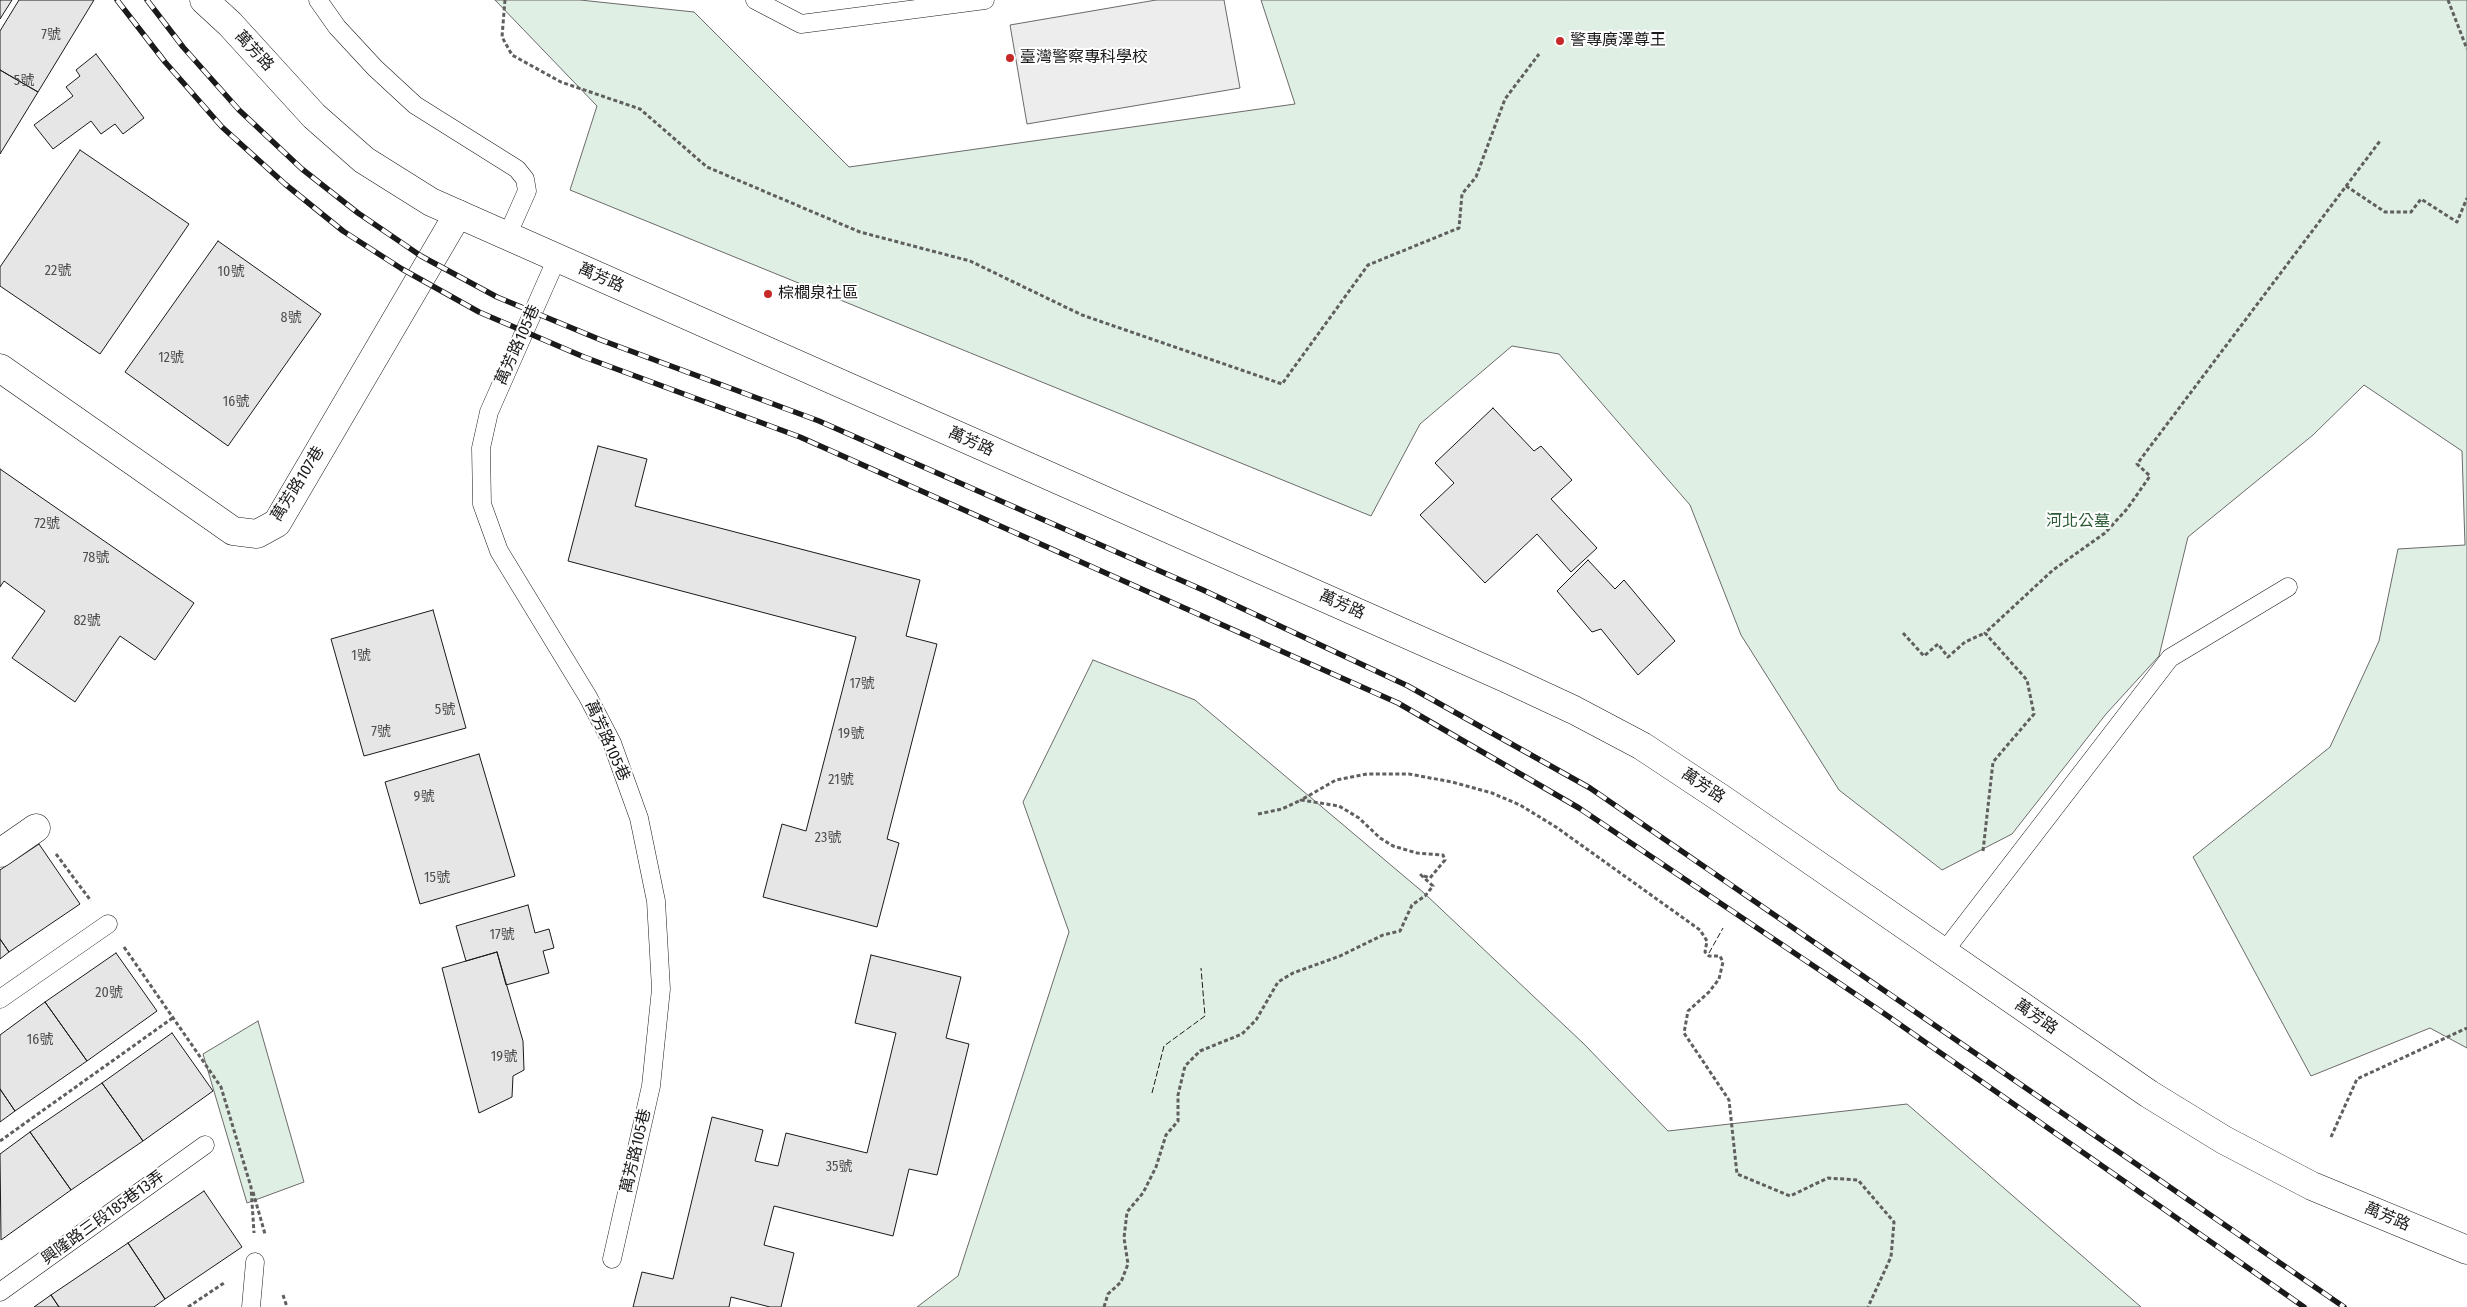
<!DOCTYPE html>
<html>
<head>
<meta charset="utf-8">
<style>
  body { margin:0 }
  canvas { display:block; background:#fff }
</style>
</head>
<body>
<canvas width="2467" height="1307"></canvas>
<script>
const context = document.querySelector('canvas').getContext('2d');
context.lineJoin = 'round';
function paint(path, color) { context.fillStyle = color; context.fill(path, 'evenodd'); }
const toPath = rows => new Path2D(rows.map(r => 'M' + r).join(''));
function trace(path, color, width, dash) { context.strokeStyle = color; context.lineWidth = width; context.lineCap = dash ? 'butt' : 'round'; context.setLineDash(dash || []); context.stroke(path); }
function label(font, color, halo, rows, align = 'center') {
  context.font = font + ' "Fira Sans Condensed","Noto Sans TC",sans-serif'; context.lineWidth = 4; context.setLineDash([]); context.textBaseline = 'middle'; context.strokeStyle = halo; context.fillStyle = color; for (const [text, x, y, turn = 0] of rows) {
    context.save(); context.translate(x, y); context.rotate((+turn || 0) * Math.PI / 180); context.textAlign = isNaN(turn) ? turn : align; if (halo) context.strokeText(text, 0, 0); context.fillText(text, 0, 0); context.restore();
  }
}
const green = toPath([
  [495,0,580,0,694,12,849,167,1295,104,1261,0,2467,0,2467,1048,2430,1028,2311,1076,2193,857,2330,747,2379,641,2398,549,2465,545,2462,451,2364,385,2313,435,2188,537,2159,656,2106,714,2012,834,1942,870,1839,790,1741,635,1690,505,1559,354,1512,346,1420,424,1371,516,570,190,597,106,495,0],
  [1093,660,1195,700,1424,893,1584,1044,1668,1131,1907,1104,2141,1307,917,1307,958,1276,1069,932,1023,802,1093,660],
  [258,1021,304,1182,247,1203,203,1054,258,1021]
]);
const parking = toPath([
  [1156,0,1224,0,1240,88,1027,124,1010,25,1156,0]
]);
const building = toPath([
  [0,0,12,0,0,19,0,0],
  [19,0,94,0,38,92,0,70,0,31,19,0],
  [96,54,144,118,123,134,115,124,101,134,91,121,53,149,34,125,73,96,66,87,80,76,76,70,96,54],
  [0,70,38,92,0,154,0,70],
  [80,150,189,224,100,354,0,286,0,267,80,150],
  [218,241,321,314,228,446,125,372,218,241],
  [1493,408,1534,451,1541,446,1572,480,1551,499,1597,548,1571,572,1537,534,1485,583,1420,515,1454,483,1435,463,1493,408],
  [598,446,647,459,635,506,920,580,906,636,937,644,887,839,899,843,877,927,763,897,782,824,806,831,856,637,568,561,598,446],
  [0,469,194,603,155,660,120,636,75,702,12,658,45,611,4,581,0,587,0,469],
  [1588,560,1615,589,1624,580,1675,641,1638,675,1601,629,1592,632,1557,591,1588,560],
  [433,610,466,728,364,756,331,639,433,610],
  [479,754,515,876,420,904,385,782,479,754],
  [39,844,80,904,9,952,0,939,0,870,39,844],
  [528,905,535,933,549,929,554,948,543,951,549,973,506,985,497,952,466,961,456,926,528,905],
  [0,939,9,952,0,959,0,939],
  [497,952,523,1041,524,1070,513,1076,512,1097,479,1113,442,968,497,952],
  [116,953,157,1011,87,1061,45,1002,116,953],
  [871,955,961,977,946,1038,969,1044,937,1175,909,1169,893,1236,774,1206,764,1245,794,1253,781,1307,770,1307,731,1297,729,1307,633,1307,642,1272,673,1279,712,1117,763,1130,755,1161,778,1166,786,1133,867,1153,896,1033,855,1023,871,955],
  [45,1002,87,1061,15,1111,0,1089,0,1035,45,1002],
  [172,1033,213,1091,143,1141,102,1083,172,1033],
  [102,1083,143,1141,71,1190,30,1132,102,1083],
  [0,1089,15,1111,0,1122,0,1089],
  [30,1132,71,1190,1,1240,0,1154,30,1132],
  [204,1191,242,1247,165,1299,128,1243,204,1191],
  [128,1243,165,1299,154,1307,59,1307,51,1295,128,1243],
  [51,1295,59,1307,34,1307,51,1295]
]);
const path = toPath([
  [505,0,502,37,512,55,561,82,640,109,707,167,860,232,970,261,1082,315,1282,384,1368,265,1459,228,1462,194,1476,177,1505,99,1539,54],
  [2448,0,2467,49],
  [2346,186,2385,212,2411,212,2421,199,2457,222,2467,198],
  [1903,633,1924,656,1938,644,1948,657,1965,642,1985,633],
  [1258,814,1282,809,1301,800],
  [1983,851,1993,762,2034,714,2027,680,1985,633,2053,570,2105,533,2127,509,2150,476,2137,464,2380,141],
  [56,854,91,901],
  [124,947,221,1087,251,1187,254,1233],
  [2331,1137,2357,1079,2467,1028],
  [0,1141,174,1017],
  [253,1192,265,1234],
  [283,1295,287,1307],
  [188,1307,224,1283],
  [1104,1307,1108,1294,1121,1282,1128,1264,1124,1238,1127,1212,1143,1193,1156,1167,1166,1135,1178,1121,1178,1095,1185,1066,1200,1051,1242,1034,1256,1020,1278,982,1293,973,1340,956,1383,935,1400,931,1412,905,1425,896,1433,886,1421,875,1430,878,1445,860,1443,855,1417,853,1393,846,1380,838,1359,818,1339,806,1301,800,1336,780,1367,774,1409,774,1452,782,1492,793,1520,805,1556,827,1700,930,1707,941,1705,952,1709,956,1720,956,1723,962,1719,979,1709,992,1688,1011,1684,1033,1729,1100,1737,1174,1790,1196,1828,1178,1858,1180,1894,1222,1891,1257,1868,1307]
]);
const lane = toPath([
  [318,0,337,27,375,68,415,105,517,169,525,179,527,191,507,236],
  [755,0,801,24,985,0],
  [557,258,489,412,481,448,482,504,499,551,588,697,612,743,639,818,656,901,661,989,651,1086,612,1259],
  [1943,953,2170,658,2288,587],
  [0,999,108,924],
  [0,1292,205,1145],
  [251,1307,255,1262]
]);
const street = toPath([
  [0,368,233,531,257,534,277,523,458,214],
  [0,853,36,828]
]);
const secondary = toPath([
  [204,0,230,24,314,116,364,160,431,202,1503,677,1574,710,1642,746,1722,799,2149,1094,2224,1140,2312,1186,2467,1250]
]);
const rail = toPath([
  [117,0,165,62,222,127,285,184,343,231,402,269,479,312,584,357,800,437,1398,703,1579,808,1882,1012,2304,1307],
  [147,0,183,47,239,110,302,169,358,213,421,256,497,297,601,340,819,421,1203,590,1408,686,1590,788,2344,1307]
]);
const fence = toPath([
  [1709,953,1723,928],
  [1152,1093,1164,1046,1205,1016,1201,968]
]);
const markers = [
  [1560,41,5,"#c62828"],
  [1010,58,5,"#c62828"],
  [768,294,5,"#c62828"]
];
const numberNames = [
  ["7號",51,35],
  ["5號",24,81],
  ["22號",58,271],
  ["10號",231,272],
  ["8號",291,318],
  ["12號",171,358],
  ["16號",236,402],
  ["72號",47,524],
  ["78號",96,558],
  ["82號",87,621],
  ["1號",361,656],
  ["17號",862,684],
  ["5號",445,710],
  ["7號",381,732],
  ["19號",851,734],
  ["21號",841,780],
  ["9號",424,797],
  ["23號",828,838],
  ["15號",437,878],
  ["17號",502,935],
  ["20號",109,993],
  ["16號",40,1040],
  ["19號",504,1057],
  ["35號",839,1167]
];
const poiNames = [
  ["警專廣澤尊王",1570,41],
  ["臺灣警察專科學校",1020,58],
  ["棕櫚泉社區",778,294]
];
const streetNames = [
  ["萬芳路",254,51,47],
  ["萬芳路",601,278,24],
  ["萬芳路105巷",518,345,-66],
  ["萬芳路",971,442,24],
  ["萬芳路107巷",298,484,-58],
  ["萬芳路",1342,605,24],
  ["萬芳路105巷",607,741,66],
  ["萬芳路",1703,786,34],
  ["萬芳路",2036,1017,35],
  ["萬芳路105巷",636,1151,-77],
  ["萬芳路",2387,1217,23],
  ["興隆路三段185巷13弄",103,1218,-36]
];
const parkNames = [
  ["河北公墓",2078,522]
];
paint(green, '#e0efe3');
trace(green, '#6a6a6a', 1);
paint(parking, '#ededed');
trace(parking, '#6a6a6a', 1);
paint(building, '#e6e6e6');
trace(building, '#1a1a1a', 1);
trace(lane, '#1a1a1a', 19);
trace(street, '#1a1a1a', 29);
trace(secondary, '#1a1a1a', 29);
trace(path, '#5f5f5f', 3, [4, 2.5]);
trace(lane, '#fff', 18);
trace(street, '#fff', 28);
trace(secondary, '#fff', 28);
trace(rail, '#1a1a1a', 5.5);
trace(rail, '#fff', 4, [11]);
trace(fence, '#1a1a1a', 1, [6, 2.5]);
for (const [x, y, r, color] of markers) { const dot = new Path2D(); dot.arc(x, y, r, 0, 2 * Math.PI); context.fillStyle = color; context.fill(dot); trace(dot, '#fff', 2); }
label('14px', '#4d4d4d', null, numberNames);
label('16px', '#1a1a1a', '#fff', poiNames, 'left');
label('16px', '#1a1a1a', '#fff', streetNames);
label('16px', '#2b5a34', '#fff', parkNames);
</script>
</body>
</html>
